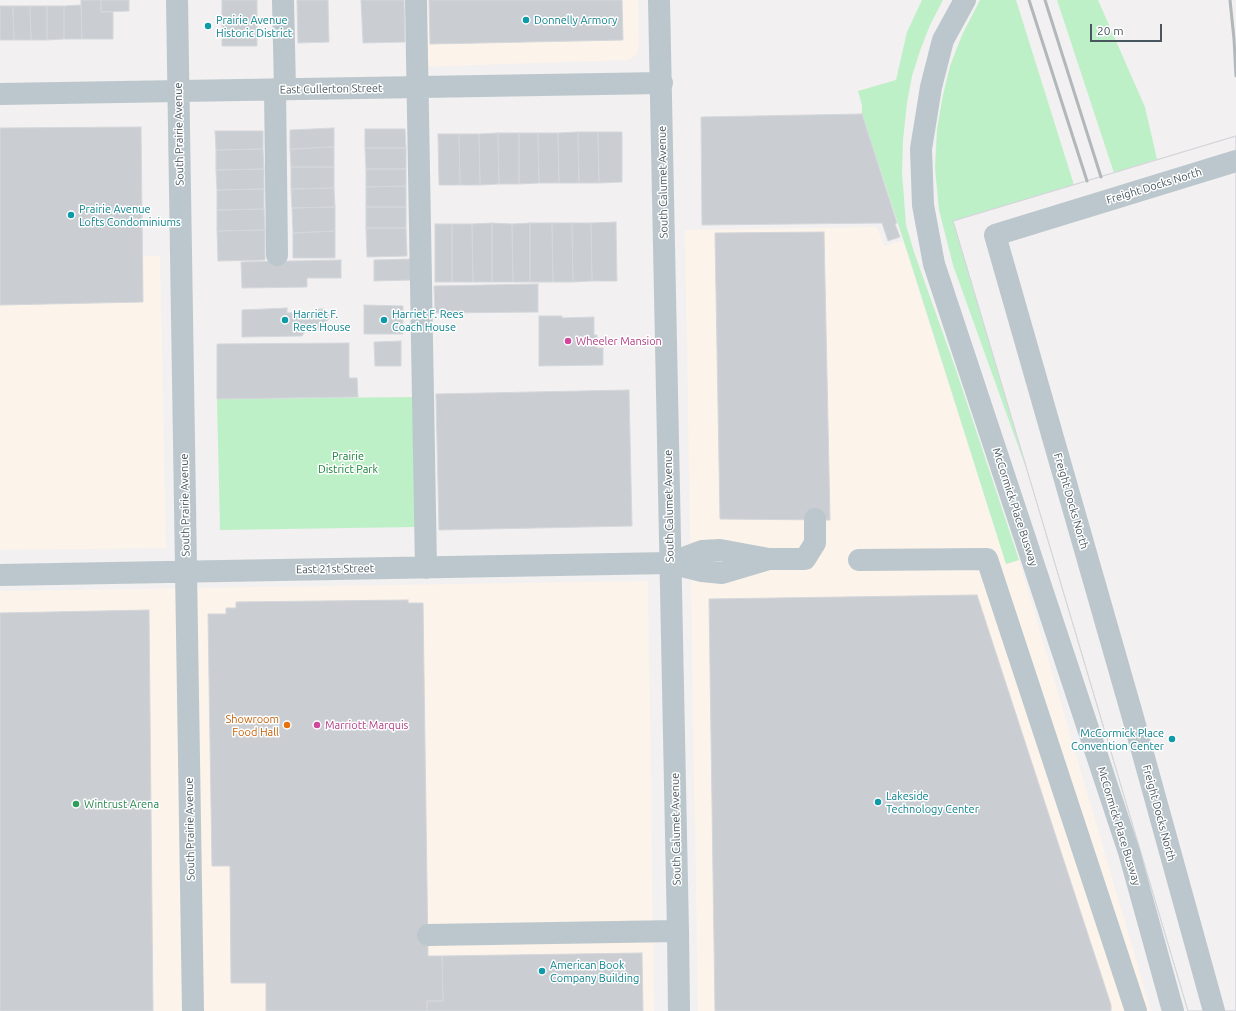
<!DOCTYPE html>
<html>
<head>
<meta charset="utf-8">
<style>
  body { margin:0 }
  #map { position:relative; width:1236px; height:1011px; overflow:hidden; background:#f2f0f0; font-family:Ubuntu,sans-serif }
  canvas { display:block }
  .scale { position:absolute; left:1090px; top:24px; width:72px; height:18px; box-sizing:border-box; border:2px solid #48575e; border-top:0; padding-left:5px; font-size:12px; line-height:14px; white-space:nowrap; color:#48575e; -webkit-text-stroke:3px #fff; paint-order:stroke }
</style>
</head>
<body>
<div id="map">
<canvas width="1236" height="1011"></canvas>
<div class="scale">20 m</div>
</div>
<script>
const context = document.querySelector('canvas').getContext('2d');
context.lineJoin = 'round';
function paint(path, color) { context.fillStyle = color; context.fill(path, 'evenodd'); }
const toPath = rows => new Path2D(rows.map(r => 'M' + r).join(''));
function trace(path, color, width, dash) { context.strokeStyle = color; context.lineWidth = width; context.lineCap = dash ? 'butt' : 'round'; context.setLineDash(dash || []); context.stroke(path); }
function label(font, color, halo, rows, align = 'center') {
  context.font = font + ' Ubuntu,sans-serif'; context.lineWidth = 3; context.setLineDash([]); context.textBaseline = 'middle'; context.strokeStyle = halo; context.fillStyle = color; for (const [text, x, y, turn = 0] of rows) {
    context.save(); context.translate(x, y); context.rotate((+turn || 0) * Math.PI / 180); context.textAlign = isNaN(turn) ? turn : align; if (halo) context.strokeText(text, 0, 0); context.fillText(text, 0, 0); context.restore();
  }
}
const commercial = toPath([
  [416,0,638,0,639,47,636,55,628,60,417,67],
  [877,227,884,246,903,241,1006,564,1019,560,1151,1011,698,1011,685,230],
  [160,256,166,548,0,550,0,258],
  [648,581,654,1011,0,1011,0,591]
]);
const green = toPath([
  [922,0,943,0,930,25,920,51,912,76,907,103,903,140,902,172,906,225,914,252,955,367,1019,560,1006,564,908,254,862,114,862,105,858,91,896,80,907,32],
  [980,0,1016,0,1074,185,953,221,1026,468,953,265,939,210,935,168,937,129,943,95,950,66,962,35],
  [1057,0,1098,0,1145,107,1157,159,1114,173],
  [414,397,415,527,220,530,217,399]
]);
const building = toPath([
  [81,0,101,0,101,12,113,12,113,39,82,39,81,0],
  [101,0,129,0,129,11,101,12,101,0],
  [222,0,257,0,257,46,222,46,222,0],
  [297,0,328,0,329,42,298,43,297,0],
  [361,0,404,0,405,42,363,43,361,0],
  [429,0,622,0,623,40,430,44,429,0],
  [81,5,82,39,64,39,64,6,81,5],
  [0,6,13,6,14,40,0,40,0,6],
  [13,6,30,6,31,40,14,40,13,6],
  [30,6,47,6,47,40,31,40,30,6],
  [47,6,64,6,64,39,47,40,47,6],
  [862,114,897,223,895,224,900,237,888,241,882,223,702,225,701,117,862,114],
  [141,127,143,302,0,305,0,128,141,127],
  [334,128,334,147,290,149,290,130,334,128],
  [365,129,405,129,406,148,365,148,365,129],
  [215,131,263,131,263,149,216,150,215,131],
  [578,132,579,183,559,183,558,133,578,132],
  [578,132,598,132,599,183,579,183,578,132],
  [598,132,622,132,622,182,599,183,598,132],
  [498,133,499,184,480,185,479,134,498,133],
  [498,133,519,133,519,184,499,184,498,133],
  [519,133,538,133,539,183,519,184,519,133],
  [538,133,558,133,559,183,539,183,538,133],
  [438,134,459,134,460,185,439,185,438,134],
  [459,134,479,134,480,185,460,185,459,134],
  [1236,136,1236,1011,1188,1011,953,221,1236,136],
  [1236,136,1236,1011,1188,1011,953,221,1236,136],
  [334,147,334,167,291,167,290,149,334,147],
  [365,148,406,148,406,169,366,169,365,148],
  [263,149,264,169,216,170,216,150,263,149],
  [291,167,334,167,334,188,291,189,291,167],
  [264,169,264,189,217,190,216,170,264,169],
  [366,169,406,169,406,186,366,187,366,169],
  [406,186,406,207,366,207,366,187,406,186],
  [334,188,335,207,292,208,291,189,334,188],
  [264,189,264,209,217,210,217,190,264,189],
  [335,207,335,231,293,233,292,208,335,207],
  [366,207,406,207,406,228,366,228,366,207],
  [264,209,265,230,217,231,217,210,264,209],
  [616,222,617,281,592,281,591,223,616,222],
  [492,223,492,282,473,282,472,224,492,223],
  [492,223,512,224,513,282,492,282,492,223],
  [530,223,530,282,513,282,512,224,530,223],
  [530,223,552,223,553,282,530,282,530,223],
  [552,223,572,223,573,282,553,282,552,223],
  [572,223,591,223,592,281,573,282,572,223],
  [435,224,452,224,452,282,435,282,435,224],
  [452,224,472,224,473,282,452,282,452,224],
  [366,228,406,228,407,256,367,257,366,228],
  [265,230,265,260,218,261,217,231,265,230],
  [335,231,335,258,293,258,293,233,335,231],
  [824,232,830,520,720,519,715,233,824,232],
  [412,259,412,280,374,281,374,260,412,259],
  [341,260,341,278,307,278,307,287,242,288,241,262,341,260],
  [538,284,538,312,435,313,434,286,538,284],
  [364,305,403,306,403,334,364,334,364,305],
  [287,308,287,313,316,312,318,309,325,309,328,312,330,318,326,322,326,330,306,330,302,336,242,337,242,310,287,308],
  [539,316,562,316,562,318,594,317,594,335,597,335,597,348,603,348,603,365,539,366,539,316],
  [401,341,401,366,375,366,374,342,401,341],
  [349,343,349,378,357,378,358,397,217,399,217,344,349,343],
  [629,390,632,526,439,530,436,394,629,390],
  [977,595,1111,1005,1111,1011,715,1011,709,599,977,595],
  [408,600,408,603,423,603,428,956,442,956,443,1001,427,1001,427,1011,266,1011,266,983,231,983,230,866,212,866,208,614,226,614,226,608,236,608,236,602,408,600],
  [149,610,153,1011,0,1011,0,613,149,610],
  [642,953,643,1011,427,1011,427,1001,443,1001,442,956,642,953]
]);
const minor = toPath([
  [177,0,193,1011],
  [283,0,285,89],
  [416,0,426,568],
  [659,0,678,931,679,1011],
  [965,0,943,40,931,87,921,149,923,205,934,264,1129,852,1173,1011],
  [275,89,277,255],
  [0,94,662,83],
  [859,560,987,559,1136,1011],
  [670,563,702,551,720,550,769,559,805,559,815,543,815,519],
  [0,575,670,563,702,571,722,573,769,559],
  [428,935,678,931],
  [1214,1011,1132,714,995,235,1236,161]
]);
const rail = toPath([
  [1029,0,1087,181],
  [1045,0,1101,177],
  [1230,0,1234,39,1236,76]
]);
const markers = [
  [526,20,4,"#0f9aa8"],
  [208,26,4,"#0f9aa8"],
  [71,215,4,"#0f9aa8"],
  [285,320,4,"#0f9aa8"],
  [384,320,4,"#0f9aa8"],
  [568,341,4,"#d1479c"],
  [287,725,4,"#e8710a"],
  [317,725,4,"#d1479c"],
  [1172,739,4,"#0f9aa8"],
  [878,802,4,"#0f9aa8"],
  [76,804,4,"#2e9e5b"],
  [542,971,4,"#0f9aa8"]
];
const cultureNames = [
  ["Prairie Avenue",216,20],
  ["Historic District",216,33],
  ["Donnelly Armory",534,20],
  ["Prairie Avenue",79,209],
  ["Lofts Condominiums",79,222],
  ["Harriet F.",293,314],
  ["Rees House",293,327],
  ["Harriet F. Rees",392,314],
  ["Coach House",392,327],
  ["McCormick Place",1164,733,"right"],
  ["Convention Center",1164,746,"right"],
  ["Lakeside",886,796],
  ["Technology Center",886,809],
  ["American Book",550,965],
  ["Company Building",550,978]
];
const streetNames = [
  ["East Cullerton Street",331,89,-1],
  ["South Prairie Avenue",179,134,-91],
  ["South Calumet Avenue",663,182,-91],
  ["Freight Docks North",1154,186,-17],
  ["Freight Docks North",1071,501,74],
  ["South Prairie Avenue",185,505,-91],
  ["South Calumet Avenue",669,506,-91],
  ["McCormick Place Busway",1015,507,72],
  ["East 21st Street",335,569,-1],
  ["Freight Docks North",1159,813,75],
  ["McCormick Place Busway",1119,826,73],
  ["South Prairie Avenue",190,829,-91],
  ["South Calumet Avenue",676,829,-91]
];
const hotelNames = [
  ["Wheeler Mansion",576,341],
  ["Marriott Marquis",325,725]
];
const parkNames = [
  ["Prairie",348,456],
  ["District Park",348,469]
];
const foodNames = [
  ["Showroom",279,719],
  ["Food Hall",279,732]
];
const leisureNames = [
  ["Wintrust Arena",84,804]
];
paint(commercial, '#fcf3ea');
paint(green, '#bef0c8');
paint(building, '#caced2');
trace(building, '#d4d7db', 1);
trace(minor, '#bbc7cd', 22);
trace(rail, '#b2b7ba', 3);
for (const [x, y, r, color] of markers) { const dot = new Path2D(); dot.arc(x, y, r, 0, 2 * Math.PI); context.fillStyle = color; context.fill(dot); trace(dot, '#fff', 1.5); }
label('11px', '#0d838f', '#fff', cultureNames, 'left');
label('11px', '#48575e', '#fff', streetNames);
label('11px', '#b23c85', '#fff', hotelNames, 'left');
label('11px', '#178138', '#fff', parkNames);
label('11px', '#c56008', '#fff', foodNames, 'right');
label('11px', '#27864d', '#fff', leisureNames, 'left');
</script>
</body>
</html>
